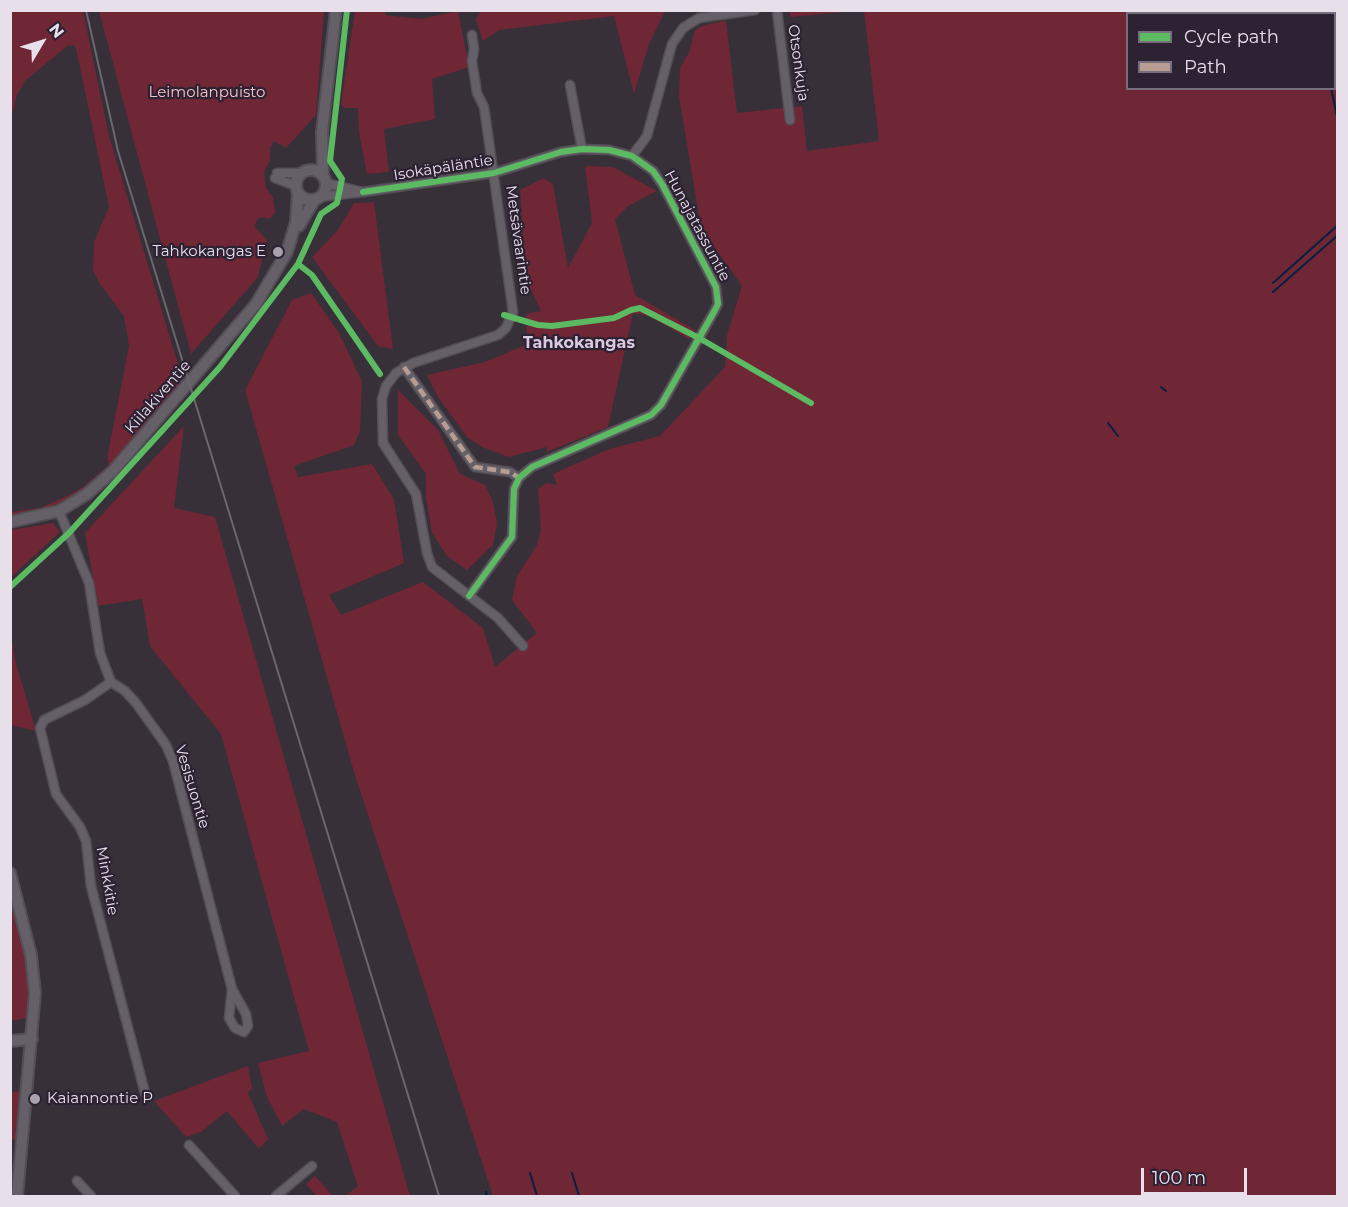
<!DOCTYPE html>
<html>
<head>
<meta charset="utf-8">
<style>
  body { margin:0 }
  #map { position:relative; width:1348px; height:1207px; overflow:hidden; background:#373039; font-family:Montserrat,sans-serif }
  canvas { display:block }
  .frame { position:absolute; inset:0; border:12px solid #e7e0eb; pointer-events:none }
  .legend { position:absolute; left:1126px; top:12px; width:210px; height:78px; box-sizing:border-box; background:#2d2233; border:2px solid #776e7d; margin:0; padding:8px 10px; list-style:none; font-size:18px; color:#e7e0eb }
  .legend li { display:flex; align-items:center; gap:12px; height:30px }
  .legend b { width:30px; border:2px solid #776e7d }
  .north { position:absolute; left:12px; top:12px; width:60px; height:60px; -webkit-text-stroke:4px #2d2233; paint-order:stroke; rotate:52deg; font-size:16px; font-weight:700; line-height:24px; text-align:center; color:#e7e0eb }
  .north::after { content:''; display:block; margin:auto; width:21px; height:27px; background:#e7e0eb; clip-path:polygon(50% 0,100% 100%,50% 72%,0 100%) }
  .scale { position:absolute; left:1141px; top:1168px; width:106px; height:27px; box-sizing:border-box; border:3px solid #e7e0eb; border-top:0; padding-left:8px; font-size:18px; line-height:21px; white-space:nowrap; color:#e7e0eb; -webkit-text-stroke:4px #2d2233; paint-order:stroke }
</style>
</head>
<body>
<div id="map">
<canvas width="1348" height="1207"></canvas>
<div class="frame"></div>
<ul class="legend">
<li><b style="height:8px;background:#5cba63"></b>Cycle path</li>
<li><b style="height:8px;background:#b99d93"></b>Path</li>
</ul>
<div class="north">N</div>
<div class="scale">100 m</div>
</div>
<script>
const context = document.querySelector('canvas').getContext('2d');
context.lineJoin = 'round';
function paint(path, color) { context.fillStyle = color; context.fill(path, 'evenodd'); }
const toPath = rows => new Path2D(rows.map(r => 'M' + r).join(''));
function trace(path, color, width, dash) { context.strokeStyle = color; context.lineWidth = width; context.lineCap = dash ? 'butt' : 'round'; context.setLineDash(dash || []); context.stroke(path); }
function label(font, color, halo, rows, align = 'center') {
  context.font = font + ' Montserrat,sans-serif'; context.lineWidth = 4.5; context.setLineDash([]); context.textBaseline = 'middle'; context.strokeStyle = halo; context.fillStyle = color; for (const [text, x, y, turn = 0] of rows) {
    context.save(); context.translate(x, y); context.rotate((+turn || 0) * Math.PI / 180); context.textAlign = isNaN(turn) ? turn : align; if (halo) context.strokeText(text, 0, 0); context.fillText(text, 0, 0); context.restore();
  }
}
const green = toPath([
  [10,11,83,11,109,136,184,384,110,468,85,491,57,506,11,518,11,512,40,508,69,495,83,487,109,465,107,458,129,346,124,316,100,284,93,270,94,242,109,207,76,48,74,45,67,46,25,81,17,95,11,119],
  [99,11,324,11,316,115,286,148,274,141,270,148,270,160,264,172,266,188,273,198,275,213,270,219,261,217,256,221,255,227,267,240,258,277,191,354],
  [355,11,386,11,385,15,421,19,458,11,469,67,432,79,435,119,384,129,389,172,367,174,359,132,358,108,344,108,341,104],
  [481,11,481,10,665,11,649,44,634,94,614,16,499,30,483,41,476,20],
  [790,11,790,10,853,11,791,17],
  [864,11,1337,11,1337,1196,493,1196,354,772,245,390,292,300,311,293,339,333,362,381,360,431,354,445,294,466,298,477,372,464,394,499,404,563,329,595,341,615,423,582,483,628,495,667,537,633,512,600,517,576,537,545,541,529,538,489,546,483,557,485,553,474,609,449,660,436,725,367,727,335,742,286,701,228,679,96,680,68,689,52,695,30,704,25,726,21,737,113,802,106,807,151,879,141],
  [1128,14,1334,14,1334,88,1128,88],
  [585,166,613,167,657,191,628,206,615,219,635,295,695,330,689,339,649,316,633,313,608,427,547,452,547,447,509,457,482,447,467,437,438,397,427,375,485,362,528,344,526,314,541,311,526,279,520,190,544,178,553,184,568,268,592,223],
  [374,202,393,349,378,346,312,257,338,230,354,203],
  [398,390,438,430,460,474,485,485,493,502,497,523,493,545,467,570,447,556,432,533,426,498,426,474,398,435],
  [184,426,174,508,215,517,410,1196,345,1196,358,1186,337,1122,304,1109,282,1126,267,1097,258,1063,309,1051,221,734,150,646,142,599,98,606,85,533],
  [53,523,60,532,11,577,11,530],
  [10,626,15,660,36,731,11,725],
  [10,882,29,956,31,1017,11,1021],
  [248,1066,252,1088,248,1093,268,1139,259,1149,227,1111,201,1132,186,1137,154,1101],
  [24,1091,21,1138,11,1140,11,1092],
  [315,1176,333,1196,317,1196,306,1184]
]);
const stream = toPath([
  [1314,10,1315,14],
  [1334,50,1338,51],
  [1331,88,1338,121],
  [1273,283,1338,225],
  [1273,292,1338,235],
  [1161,387,1166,391],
  [1108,423,1118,436],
  [530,1173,537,1196],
  [572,1173,579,1196],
  [486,1192,487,1196]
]);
const minor = toPath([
  [777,10,790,120],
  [472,35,474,49,472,61,477,93,484,107,513,312,506,328,498,335,413,363,396,373,386,386,382,399,383,443,416,494,427,553,432,567,498,618,523,646],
  [570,85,582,149],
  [632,156,647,136,672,44,683,28,699,18,755,10],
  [277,173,301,173],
  [275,178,296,186],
  [363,192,494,173,561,152,582,149,609,150,632,156,653,171,662,184,716,287,718,304,715,310,661,405,651,415,532,467,519,478,514,489,512,537,469,596],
  [319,197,363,192,326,183],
  [404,367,475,467,510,472,519,478],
  [59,511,89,583,100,653,111,682,125,691,136,703,166,745,173,761,232,989,229,1018,235,1028,244,1032,248,1026,246,1014,232,989],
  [111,682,85,700,44,720,40,728,56,794,80,827,86,841,91,886,145,1093],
  [189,1145,235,1196],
  [77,1181,91,1196],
  [276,1196,312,1166]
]);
const tertiary = toPath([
  '296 185a15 15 0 1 1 30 0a15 15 0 1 1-30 0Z',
  [323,175,322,132,336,10],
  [299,226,315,199],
  [10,522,59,511,87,494,113,471,256,304,287,252,296,222,298,193],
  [10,1041,32,1039]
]);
const secondary = toPath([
  [10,873,31,955,35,993,17,1196]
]);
const rail = toPath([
  [86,10,118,151,439,1196]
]);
const quiet = toPath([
  [404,367,475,467,510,472,519,478]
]);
const cycleway = toPath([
  [363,192,494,173,561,152,582,149,609,150,632,156,653,171,662,184,716,287,718,304,715,310,661,405,651,415,532,467,519,478,514,489,512,537,469,596],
  [298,264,312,275,380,374],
  [504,315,538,325,552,326,614,318,631,310,640,308,699,338,811,403],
  [10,587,69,533,220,367,298,264,321,214,337,203,342,179,330,161,347,10]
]);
const markers = [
  [278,252,6,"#a9a2ad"],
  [35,1099,6,"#a9a2ad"]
];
const streetNames = [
  ["Otsonkuja",798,63,82],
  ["Isokäpäläntie",443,168,-9],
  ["Hunajatassuntie",697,226,62],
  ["Metsävaarintie",518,240,82],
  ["Kiilakiventie",158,397,-49],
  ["Vesisuontie",192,787,73],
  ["Minkkitie",107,881,80]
];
const parkNames = [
  ["Leimolanpuisto",207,93]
];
const poiNames = [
  ["Tahkokangas E",266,252],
  ["Kaiannontie P",47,1099,"left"]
];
const neighbourhoodNames = [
  ["Tahkokangas",579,343]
];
paint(green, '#6f2635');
trace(stream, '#071f40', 2);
trace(minor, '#534d55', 11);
trace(tertiary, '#534d55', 14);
trace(secondary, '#534d55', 14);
trace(minor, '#656068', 8);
trace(tertiary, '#656068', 10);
trace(secondary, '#656068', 10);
trace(rail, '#6c676e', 2);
trace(quiet, '#b99d93', 4.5, [9, 4.5]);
trace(cycleway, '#5cba63', 6);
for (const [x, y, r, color] of markers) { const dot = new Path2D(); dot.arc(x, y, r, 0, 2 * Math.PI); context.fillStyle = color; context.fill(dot); trace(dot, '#2d2233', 2); }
label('15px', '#e7e0eb', '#2d2233', streetNames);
label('15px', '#f8c2c6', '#2d2233', parkNames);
label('15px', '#e7e0eb', '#2d2233', poiNames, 'right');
label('bold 16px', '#d9cae0', '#2d2233', neighbourhoodNames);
</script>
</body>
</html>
